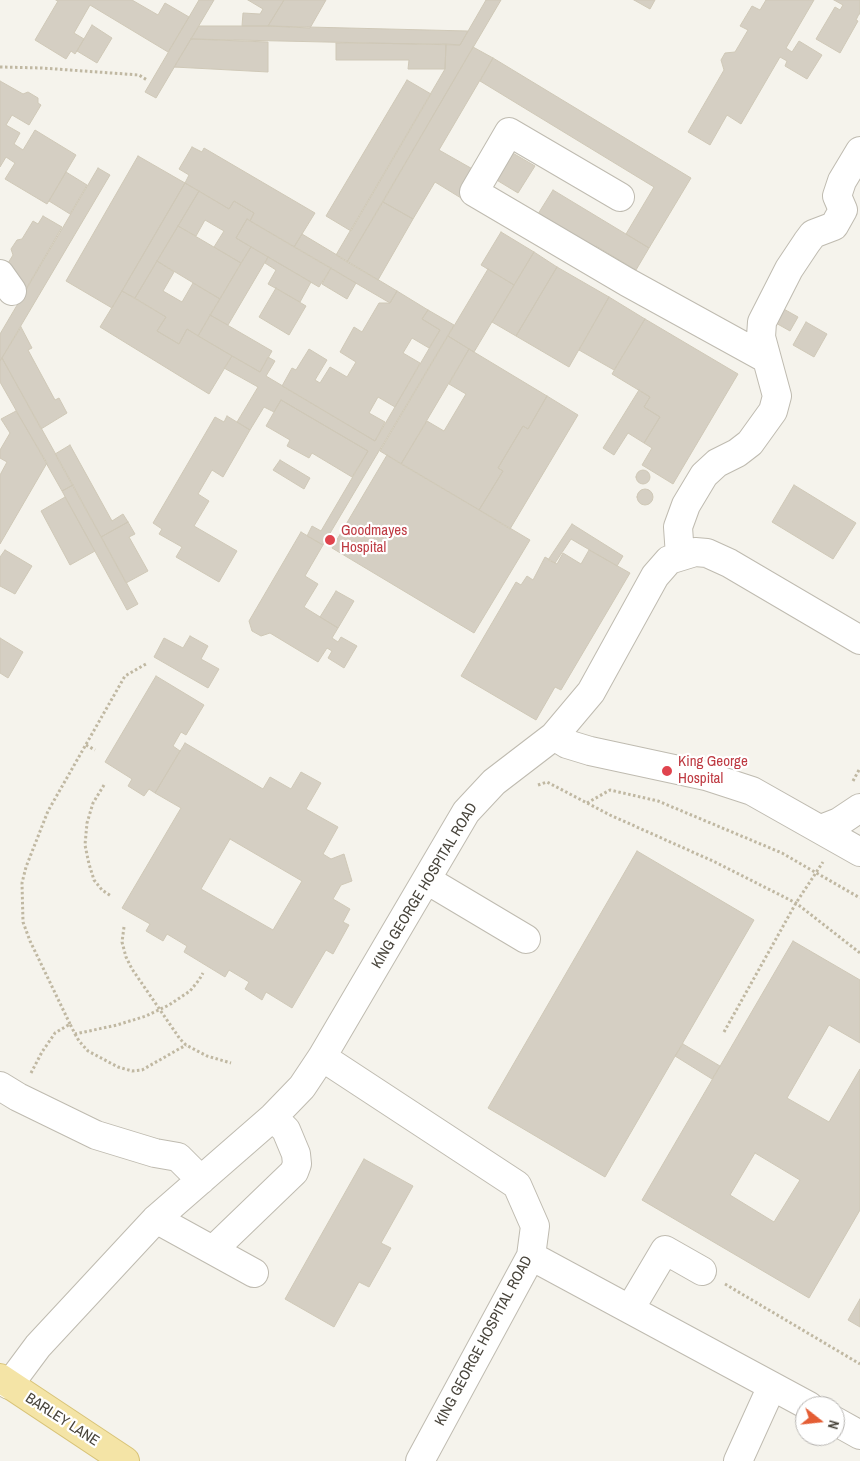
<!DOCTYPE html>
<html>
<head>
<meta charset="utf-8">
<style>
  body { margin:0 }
  #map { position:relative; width:860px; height:1461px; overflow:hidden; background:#f5f3ec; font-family:"Archivo Narrow",sans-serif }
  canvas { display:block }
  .north { position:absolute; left:795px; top:1396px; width:50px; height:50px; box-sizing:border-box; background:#fff; border:1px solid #b6b4b1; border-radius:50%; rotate:106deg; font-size:14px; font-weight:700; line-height:20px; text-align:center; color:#48443b }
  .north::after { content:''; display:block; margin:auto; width:18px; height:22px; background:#e45d34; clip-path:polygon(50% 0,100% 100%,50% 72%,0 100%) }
</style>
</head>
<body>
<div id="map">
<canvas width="860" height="1461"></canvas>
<div class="north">N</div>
</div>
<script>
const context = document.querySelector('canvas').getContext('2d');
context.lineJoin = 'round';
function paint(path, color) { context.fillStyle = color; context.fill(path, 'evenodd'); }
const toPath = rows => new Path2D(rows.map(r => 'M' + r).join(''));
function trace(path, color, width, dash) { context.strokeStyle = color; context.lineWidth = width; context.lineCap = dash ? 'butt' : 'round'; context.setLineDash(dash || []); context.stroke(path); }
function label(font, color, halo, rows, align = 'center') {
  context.font = font + ' "Archivo Narrow",sans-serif'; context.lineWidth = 4.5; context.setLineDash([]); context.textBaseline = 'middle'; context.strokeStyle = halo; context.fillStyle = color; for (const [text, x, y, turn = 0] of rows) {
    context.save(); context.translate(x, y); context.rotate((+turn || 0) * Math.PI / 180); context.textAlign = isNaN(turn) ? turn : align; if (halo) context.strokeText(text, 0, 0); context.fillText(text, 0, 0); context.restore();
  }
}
const building = toPath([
  [56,0,132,0,158,15,165,3,189,17,168,52,90,5,74,33,84,39,75,54,71,51,66,59,35,40,58,1,56,0],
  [199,0,214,0,156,98,145,92,199,0],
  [248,0,284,0,268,26,242,26,243,13,260,14,263,9,248,0],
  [284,0,326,0,310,28,268,26,284,0],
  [486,0,501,0,347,262,336,255,445,69,446,44,460,45,486,0],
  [634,0,655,0,650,9,634,0],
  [766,0,814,0,786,48,792,52,799,41,822,55,807,79,785,66,787,61,780,57,741,124,727,115,710,145,688,132,724,70,721,60,725,53,735,52,748,30,740,26,752,6,760,10,766,0],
  [834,0,860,0,860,14,859,14,856,20,858,21,840,53,816,39,835,7,840,10,843,5,834,0],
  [92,25,112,38,97,63,77,51,92,25],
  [199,26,268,26,468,31,460,45,191,39,199,26],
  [191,39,268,42,268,72,174,67,191,39],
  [336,43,446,44,445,69,408,69,409,60,336,60,336,43],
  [473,47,493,58,439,150,476,171,461,198,435,182,413,219,383,202,473,47],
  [493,58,691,178,649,248,626,234,654,187,480,81,493,58],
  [407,80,431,94,351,231,326,216,407,80],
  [0,81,23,94,28,92,38,98,38,103,41,105,29,125,12,115,6,125,20,133,14,144,23,150,35,130,76,155,47,204,5,179,15,163,6,157,0,167,0,81],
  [192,147,202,152,204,148,315,213,294,247,250,221,254,213,234,201,229,209,185,183,189,175,179,169,192,147],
  [511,152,535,166,518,193,495,179,511,152],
  [138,156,185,183,112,308,66,281,138,156],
  [98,168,110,175,0,361,0,334,98,168],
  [66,172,87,185,70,214,49,201,66,172],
  [185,183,199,191,135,298,122,291,185,183],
  [553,190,649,248,636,270,596,246,590,257,533,222,553,190],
  [199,191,229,209,234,201,254,213,250,221,247,219,236,238,251,247,241,263,214,247,224,231,205,220,196,236,178,226,199,191],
  [383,202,413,219,378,280,347,262,383,202],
  [43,216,62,227,26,289,9,279,5,268,13,255,11,249,17,240,22,239,33,221,38,224,43,216],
  [247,219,331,268,319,287,236,238,247,219],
  [178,226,241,263,220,299,157,261,178,226],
  [501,232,534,252,514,285,481,265,501,232],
  [302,234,397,291,390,303,294,247,302,234],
  [251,247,268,257,228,325,210,315,251,247],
  [534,252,557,267,516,336,492,322,534,252],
  [268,257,311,282,300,302,268,284,276,270,265,263,268,257],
  [157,261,174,272,163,291,182,302,193,283,220,299,198,336,187,329,179,344,157,331,166,317,135,298,157,261],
  [557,267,609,297,569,367,516,336,557,267],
  [331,268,356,283,347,299,322,284,331,268],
  [488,269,514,285,474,352,448,336,488,269],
  [276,288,306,306,289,335,259,317,276,288],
  [122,291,166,317,157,331,179,344,187,329,232,356,209,394,100,327,122,291],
  [397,291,428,310,422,319,440,330,429,348,412,338,403,353,420,363,395,407,378,397,369,413,385,422,375,441,282,386,292,368,296,370,309,349,327,360,315,380,320,383,330,367,347,377,356,362,340,352,354,327,362,332,379,303,390,303,397,291],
  [609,297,645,319,614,370,579,350,609,297],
  [782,308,798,317,790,331,774,322,782,308],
  [428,310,454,325,323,545,307,536,312,526,321,531,368,451,281,400,274,412,264,407,250,430,237,422,258,387,224,368,232,356,260,372,268,357,275,361,266,376,375,441,440,330,422,319,428,310],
  [210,315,272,351,260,372,198,336,210,315],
  [645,319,738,374,673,484,642,465,652,448,644,443,660,417,644,407,650,397,612,374,645,319],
  [806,322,827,334,814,357,793,345,806,322],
  [21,327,32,348,28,350,55,400,59,398,67,413,41,429,2,358,21,327],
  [448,336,469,349,401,464,380,451,448,336],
  [469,349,547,396,528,429,523,426,498,468,503,471,479,510,401,464,427,421,444,431,466,394,449,384,469,349],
  [2,358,73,485,62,491,0,382,0,361,2,358],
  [639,390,650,397,644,407,660,417,644,443,628,433,614,455,603,448,639,390],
  [547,396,578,415,510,529,479,510,503,471,498,468,523,426,528,429,547,396],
  [281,400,368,451,352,477,312,453,309,458,287,446,290,440,266,426,281,400],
  [16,411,47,463,0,544,0,475,7,462,0,458,0,450,10,433,1,419,16,411],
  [227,416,250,430,223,477,212,470,198,494,209,501,194,526,237,551,219,582,176,557,182,547,159,534,162,529,153,523,215,417,224,422,227,416],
  [70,445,112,521,123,514,128,522,101,537,55,454,70,445],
  [387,455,530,540,474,633,332,548,387,455],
  [280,460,310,478,304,489,273,470,280,460],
  '636 477a7 7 0 1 1 14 0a7 7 0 1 1-14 0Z',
  [73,485,138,604,127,610,62,491,73,485],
  [794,485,856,523,833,559,772,522,794,485],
  '637 497a8 8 0 1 1 16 0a8 8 0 1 1-16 0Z',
  [65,497,95,551,70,565,41,511,65,497],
  [128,522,135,534,129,537,148,571,126,583,101,537,128,522],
  [572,524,623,556,617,566,571,539,555,563,548,560,572,524],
  [301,532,323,545,305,576,318,584,304,607,338,628,332,638,338,642,341,637,357,646,344,668,328,658,332,651,327,648,318,662,270,633,261,636,252,631,249,621,301,532],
  [5,550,32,566,15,594,0,586,0,557,5,550],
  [589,550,630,573,561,690,555,687,536,720,461,676,516,582,521,585,527,576,533,580,545,557,557,564,563,553,581,564,589,550],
  [336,591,354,601,338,628,320,617,336,591],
  [190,636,208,646,201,659,219,669,208,688,154,657,164,638,183,648,190,636],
  [0,638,23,652,8,678,0,673,0,638],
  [156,676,204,705,186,735,181,732,173,746,180,751,155,793,149,789,144,796,128,786,132,779,105,762,156,676],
  [185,743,263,789,270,777,291,789,301,772,321,783,306,809,338,827,323,854,331,859,344,854,352,881,341,885,333,899,350,909,343,922,349,925,333,954,326,950,292,1008,266,992,262,1000,245,989,249,982,229,970,225,977,184,952,187,946,167,934,163,941,146,931,150,924,122,908,181,808,155,793,185,743],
  [230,839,302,881,273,930,201,889,230,839],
  [637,851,754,920,605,1177,488,1108,637,851],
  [793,941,860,980,860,1043,829,1025,787,1098,829,1122,860,1069,860,1210,809,1298,642,1200,793,941],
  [755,1153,800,1180,774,1222,730,1195,755,1153],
  [683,1044,720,1066,712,1079,675,1056,683,1044],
  [364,1159,413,1186,381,1243,391,1248,369,1287,359,1282,334,1327,285,1299,364,1159],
  [860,1299,860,1327,848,1320,860,1299]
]);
const path = toPath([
  [0,67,42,68,139,75,147,80],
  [86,745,95,750],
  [853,781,860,768],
  [104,785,93,803,87,823,85,845,89,864,94,880,102,890,111,896],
  [538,785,547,782,610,815,715,862,796,903,860,953],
  [587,803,610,790,658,801,782,853,860,898],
  [124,927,122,942,126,957,132,969,180,1039,186,1045,207,1056,231,1063],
  [70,1024,30,941,23,922,22,883,26,867,48,811,125,676,146,664],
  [724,1032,796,903,823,862],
  [75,1034,79,1041,88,1051,118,1067,132,1071,142,1070,186,1045],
  [31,1073,42,1052,55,1033,70,1024,75,1034,117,1025,146,1016,169,1005,190,991,199,980,203,973],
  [725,1284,860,1364]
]);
const minor = toPath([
  [620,197,509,132,474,192,627,282,765,358],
  [0,274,12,291],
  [680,556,678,527,686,505,704,475,717,463,737,453,750,443,773,411,777,396,761,337,762,322,789,269,807,242,813,234,834,226,843,210,837,196,842,181,860,151],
  [554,736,567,744,590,751,706,776,752,791,860,852],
  [821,829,839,822,860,808],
  [427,880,526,939],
  [322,1057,517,1185,535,1226,531,1256,420,1461],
  [0,1086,18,1097,96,1135,155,1153,178,1157,201,1180],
  [156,1219,254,1273],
  [213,1250,294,1172,297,1164,296,1154,286,1130,273,1117],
  [531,1256,809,1406],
  [630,1309,665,1250,702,1271],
  [9,1385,38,1346,156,1219,273,1117,302,1087,322,1057,466,812,494,782,554,736,591,692,655,576,669,560,695,552,707,553,729,563,860,640],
  [835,1421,860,1435],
  [738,1461,772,1386]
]);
const major = toPath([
  [0,1378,125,1461]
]);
const markers = [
  [330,540,6,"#e0444e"],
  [667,771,6,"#e0444e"]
];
const healthNames = [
  ["Goodmayes",341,531],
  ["Hospital",341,548],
  ["King George",678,762],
  ["Hospital",678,779]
];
const streetNames = [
  ["KING GEORGE HOSPITAL ROAD",425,886,-59],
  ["KING GEORGE HOSPITAL ROAD",484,1341,-62],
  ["BARLEY LANE",62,1420,33]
];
paint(building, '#d5cfc3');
trace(building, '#cfc8b7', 1);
trace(minor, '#bfbbb0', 30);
trace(major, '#d8c377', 30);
trace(path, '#c0b8a2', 3, [2.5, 2.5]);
trace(minor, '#fff', 28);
trace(major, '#f4e4a6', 28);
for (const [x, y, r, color] of markers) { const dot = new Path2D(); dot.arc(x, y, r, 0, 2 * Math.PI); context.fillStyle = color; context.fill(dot); trace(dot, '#fff', 2); }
label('15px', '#be3a42', '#fff', healthNames, 'left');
label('15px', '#48443b', '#fff', streetNames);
</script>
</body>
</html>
